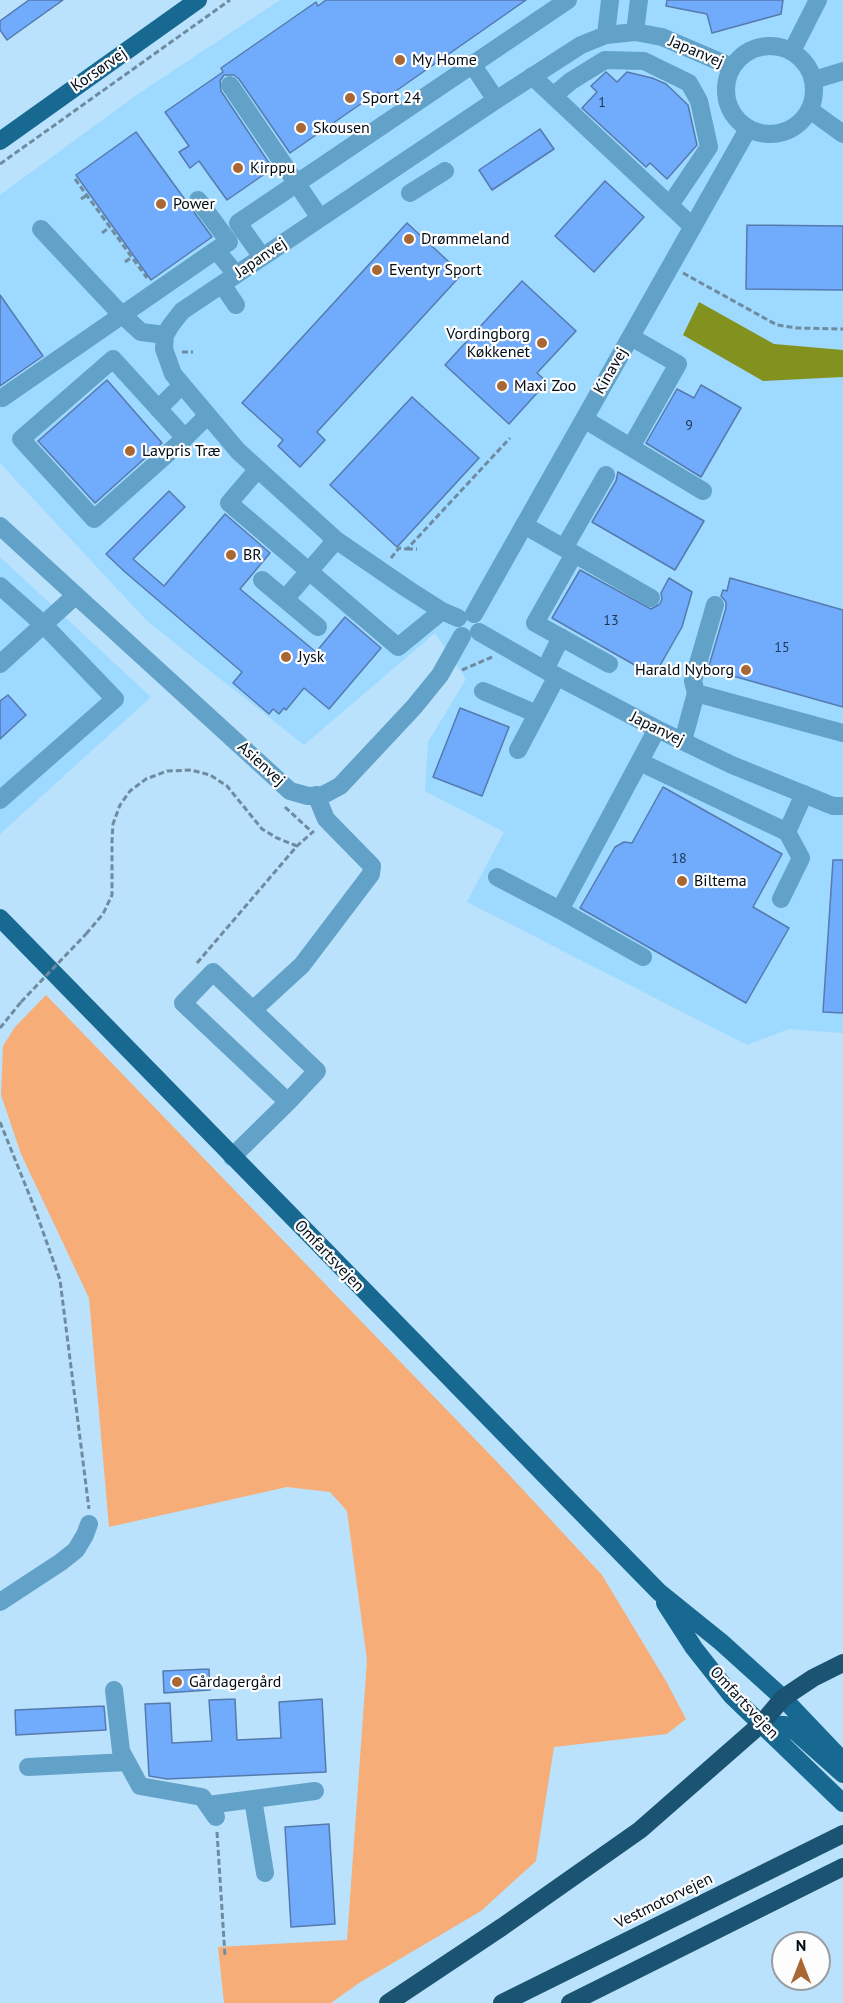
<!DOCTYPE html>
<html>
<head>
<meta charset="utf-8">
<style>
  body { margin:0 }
  #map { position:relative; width:843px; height:2003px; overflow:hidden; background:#bbe2fc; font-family:"PT Sans",sans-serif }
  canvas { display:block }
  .north { position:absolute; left:771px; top:1931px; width:60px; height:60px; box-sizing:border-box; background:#fdfdfd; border:2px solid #989da2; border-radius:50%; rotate:0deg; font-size:16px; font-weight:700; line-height:24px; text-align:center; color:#000d19 }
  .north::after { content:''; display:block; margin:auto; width:21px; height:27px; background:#a96833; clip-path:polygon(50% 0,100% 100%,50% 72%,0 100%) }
</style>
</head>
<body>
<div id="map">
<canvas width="843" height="2003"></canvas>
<div class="north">N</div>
</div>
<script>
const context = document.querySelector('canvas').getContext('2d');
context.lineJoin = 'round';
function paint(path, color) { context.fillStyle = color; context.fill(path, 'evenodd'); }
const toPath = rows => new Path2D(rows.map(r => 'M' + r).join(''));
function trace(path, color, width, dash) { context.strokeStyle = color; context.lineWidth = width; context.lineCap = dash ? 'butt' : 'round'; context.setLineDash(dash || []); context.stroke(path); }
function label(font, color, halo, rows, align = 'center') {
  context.font = font + ' "PT Sans",sans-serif'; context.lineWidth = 4.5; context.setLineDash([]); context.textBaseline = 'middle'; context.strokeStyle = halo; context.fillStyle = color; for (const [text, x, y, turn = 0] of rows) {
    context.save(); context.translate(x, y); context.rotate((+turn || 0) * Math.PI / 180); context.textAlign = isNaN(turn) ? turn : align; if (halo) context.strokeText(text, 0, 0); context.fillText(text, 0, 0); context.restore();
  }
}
const built = toPath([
  [280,0,843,0,843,1033,789,1029,747,1045,467,902,504,832,425,791,428,742,466,679,435,633,304,745,147,621,0,463,0,195,135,96],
  [0,557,151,697,0,834]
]);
const green = toPath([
  [46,995,500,1465,602,1575,666,1681,686,1719,667,1734,554,1747,536,1861,481,1911,359,1983,331,2003,224,2003,218,1947,347,1940,367,1660,347,1511,330,1492,287,1487,109,1527,89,1298,21,1154,1,1095,3,1046,15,1027]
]);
const water = toPath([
  [699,302,774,344,843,350,843,377,763,381,683,335]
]);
const building = toPath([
  [29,0,63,0,7,40,0,30,0,21,29,0],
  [326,0,526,0,383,100,378,92,290,153,239,79,234,75,224,75,220,81,221,91,271,166,268,168,269,171,227,200,199,161,190,168,179,152,189,146,165,112,223,72,221,68,316,2,318,6,326,0],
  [667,0,783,0,781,14,712,33,707,14,666,6,667,0],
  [606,72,617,82,627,72,652,78,666,84,688,105,697,145,667,179,650,163,646,167,582,108,597,92,591,86,606,72],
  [540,129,554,149,492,190,479,170,540,129],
  [136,132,212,237,151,280,76,175,136,132],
  [605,181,644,217,594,272,555,236,605,181],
  [407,223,462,274,317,432,325,440,300,467,278,446,283,440,242,403,407,223],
  [747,225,843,226,843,290,746,289,747,225],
  [522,281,576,331,537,373,547,382,509,424,445,365,522,281],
  [0,295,43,356,0,386,0,295],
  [107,380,162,443,95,503,38,441,107,380],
  [701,385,741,408,701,477,646,443,677,389,694,398,701,385],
  [412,397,479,458,397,547,330,485,412,397],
  [618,472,704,521,675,570,592,522,616,481,618,472],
  [169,491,185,507,133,559,164,586,225,514,270,553,240,589,316,652,345,617,381,648,329,709,304,688,286,710,284,708,279,714,273,709,269,714,233,683,242,672,125,572,106,554,169,491],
  [580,570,651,609,660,604,662,599,661,593,669,578,692,592,682,627,654,676,552,618,580,570],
  [730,578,843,610,843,707,708,669,726,608,726,602,721,596,723,590,727,591,730,578],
  [8,695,26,715,0,739,0,701,8,695],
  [460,708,509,727,482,796,433,777,460,708],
  [663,787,782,854,753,907,789,928,746,1003,580,908,615,847,624,842,632,843,663,787],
  [833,860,843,860,843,1013,823,1012,833,860],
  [209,1669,210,1690,164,1693,163,1671,209,1669],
  [235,1699,237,1740,281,1738,279,1702,322,1699,326,1772,167,1779,149,1776,145,1704,170,1703,172,1743,212,1741,209,1700,235,1699],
  [104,1706,106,1730,16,1735,15,1710,104,1706],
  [329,1824,335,1924,291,1927,285,1827,329,1824]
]);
const path = toPath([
  [0,164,230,0],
  [75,179,147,278],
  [81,199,87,195],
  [102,233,110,227],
  [125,262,132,257],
  [683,273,777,325,797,328,843,329],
  [182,352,193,352],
  [407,549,417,549],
  [391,558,399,548,407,549,510,438],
  [462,670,492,657],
  [285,807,312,832],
  [86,934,103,914,112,895,112,841,113,824,120,805,130,791,146,779,167,771,191,770,210,775,227,786,262,829,277,838,297,846],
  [197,963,297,846,314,831],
  [0,1028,21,1002],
  [0,1122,35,1209,60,1280,89,1509],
  [217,1832,225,1956]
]);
const minor = toPath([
  [635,32,639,0],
  [606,35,610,0],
  '726 90a44 44 0 1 1 88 0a44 44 0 1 1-88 0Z',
  [792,51,818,0],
  [472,64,496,100],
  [532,76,693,227],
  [814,80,843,71],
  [230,85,320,218],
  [553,96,571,81,605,60,644,61,689,83,699,101,709,147,670,205],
  [810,110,843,134],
  [410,193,445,171],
  [198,200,229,242,216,250],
  [41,229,117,310,141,332,165,335],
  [262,257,238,223,568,0],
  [222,284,236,305],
  [631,337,678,364,631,447],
  [2,398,216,250,236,274],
  [158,409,182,385],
  [584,419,703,491],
  [185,438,113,359,21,439,94,519,185,438,208,415],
  [258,469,229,503,398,647,442,611],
  [524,525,651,598],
  [0,526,290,791,308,796,323,795,340,786,414,707,440,675,462,636],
  [564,548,606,475],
  [574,554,535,623,609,664],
  [262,580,318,627],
  [0,586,44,625,115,699,0,800],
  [285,599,336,540],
  [474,614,748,129],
  [458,618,442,611,409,590,336,540,238,451,173,374,164,349,165,335,171,325,182,311,496,100,581,45,606,35,635,32,662,37,732,67],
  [479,632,545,670,657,729,732,765,833,806,843,806],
  [0,664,76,595],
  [545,670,561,637],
  [483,691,537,714,557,676],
  [696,693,693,681,715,605],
  [683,741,696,693,843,733],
  [518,750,537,714],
  [640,762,787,832,804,794],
  [497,877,560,910,657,729],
  [781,899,801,858,787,832],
  [560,910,643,957],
  [253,1010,302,965,371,874,372,866,326,819,316,795],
  [232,1157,288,1102,317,1071,213,972,183,1003,288,1102],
  [0,1602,61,1562,76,1550,85,1535,89,1524],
  [114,1690,121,1751,140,1786,202,1797,216,1817],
  [28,1767,127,1762],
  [253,1799,265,1873],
  [208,1805,315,1791]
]);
const major = toPath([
  [0,141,198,0],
  [0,918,659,1592,721,1642,783,1698,843,1761],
  [665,1603,694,1648,731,1695,843,1803],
  [761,1724,785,1725,797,1733,843,1774]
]);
const highway = toPath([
  [388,2003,502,1927,640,1830,761,1724,783,1698,813,1678,843,1663],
  [502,2003,843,1834],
  [570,2003,843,1867]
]);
const pathBridge = toPath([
  [21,1002,86,934]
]);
const markers = [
  [400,60,6,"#a96833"],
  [350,98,6,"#a96833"],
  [301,128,6,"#a96833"],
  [238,168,6,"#a96833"],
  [161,204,6,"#a96833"],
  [409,239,6,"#a96833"],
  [377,270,6,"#a96833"],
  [542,343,6,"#a96833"],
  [502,386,6,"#a96833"],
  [130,451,6,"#a96833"],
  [231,555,6,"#a96833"],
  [286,657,6,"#a96833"],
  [746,670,6,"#a96833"],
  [682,881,6,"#a96833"],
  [177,1682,6,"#a96833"]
];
const numberNames = [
  ["1",602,103],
  ["9",689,426],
  ["13",611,621],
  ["15",782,648],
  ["18",679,859]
];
const streetNames = [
  ["Japanvej",696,52,23],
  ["Korsørvej",99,70,-35],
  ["Japanvej",261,258,-34],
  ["Kinavej",611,371,-60],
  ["Japanvej",657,729,26],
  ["Asienvej",261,764,42],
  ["Omfartsvejen",329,1256,46],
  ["Omfartsvejen",744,1703,47],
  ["Vestmotorvejen",664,1901,-26]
];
const poiNames = [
  ["My Home",412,60],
  ["Sport 24",362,98],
  ["Skousen",313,128],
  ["Kirppu",250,168],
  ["Power",173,204],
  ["Drømmeland",421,239],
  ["Eventyr Sport",389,270],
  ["Vordingborg",530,334,"right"],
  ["Køkkenet",530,352,"right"],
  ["Maxi Zoo",514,386],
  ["Lavpris Træ",142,451],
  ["BR",243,555],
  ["Jysk",298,657],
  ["Harald Nyborg",734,670,"right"],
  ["Biltema",694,881],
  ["Gårdagergård",189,1682]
];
paint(built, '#9ed9ff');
paint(green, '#f6ad77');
paint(water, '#83911f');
paint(building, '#71abfc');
trace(building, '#557aae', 1.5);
trace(path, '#6f8b9f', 3, [6, 3]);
trace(minor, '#62a1c8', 18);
trace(major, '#186992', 18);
trace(highway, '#1b5472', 18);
trace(pathBridge, '#6f8b9f', 3, [6, 3]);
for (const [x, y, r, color] of markers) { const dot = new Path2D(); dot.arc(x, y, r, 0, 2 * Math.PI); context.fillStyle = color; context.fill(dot); trace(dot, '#fdfdfd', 2); }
label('14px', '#1c3452', null, numberNames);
label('16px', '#000d19', '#fdfdfd', streetNames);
label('16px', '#000d19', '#fdfdfd', poiNames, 'left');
</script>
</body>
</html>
